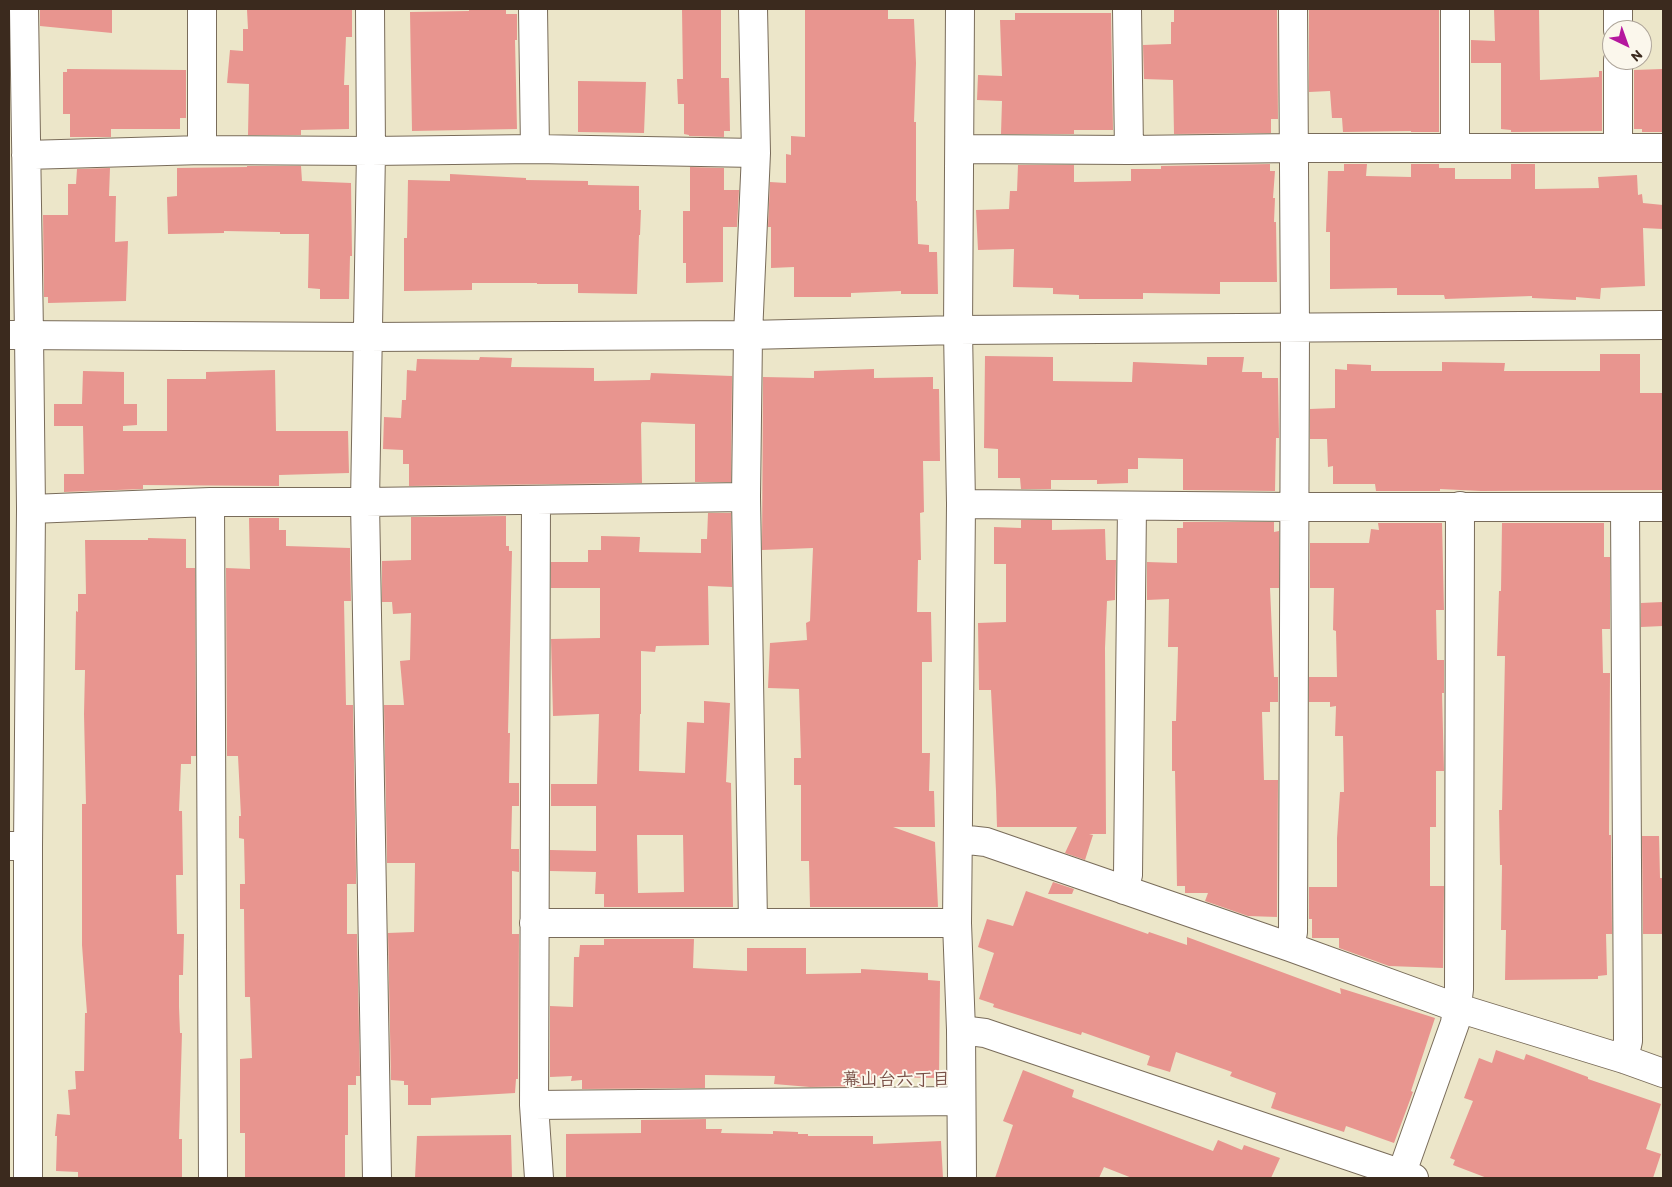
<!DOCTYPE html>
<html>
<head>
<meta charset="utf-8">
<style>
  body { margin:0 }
  #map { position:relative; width:1672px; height:1187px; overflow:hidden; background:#ece6c9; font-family:Itim,sans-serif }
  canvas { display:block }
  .frame { position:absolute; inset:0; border:10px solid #3b2a1e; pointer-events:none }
  .north { position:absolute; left:1602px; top:20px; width:50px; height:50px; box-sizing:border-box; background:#fbf7ec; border:1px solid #aea59a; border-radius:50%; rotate:138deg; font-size:14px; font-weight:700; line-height:20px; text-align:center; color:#3b2a1e }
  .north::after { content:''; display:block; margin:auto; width:18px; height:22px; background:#b5179e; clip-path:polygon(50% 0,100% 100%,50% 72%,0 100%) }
</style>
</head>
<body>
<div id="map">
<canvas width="1672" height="1187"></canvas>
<div class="frame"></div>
<div class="north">N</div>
</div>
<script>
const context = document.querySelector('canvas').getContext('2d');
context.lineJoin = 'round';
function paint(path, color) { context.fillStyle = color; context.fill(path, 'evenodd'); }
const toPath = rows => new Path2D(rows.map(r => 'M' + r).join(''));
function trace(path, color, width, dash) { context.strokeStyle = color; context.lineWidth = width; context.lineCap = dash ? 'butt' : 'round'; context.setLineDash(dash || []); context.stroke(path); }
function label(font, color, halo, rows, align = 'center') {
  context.font = font + ' Itim,"Klee One",sans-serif'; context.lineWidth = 4; context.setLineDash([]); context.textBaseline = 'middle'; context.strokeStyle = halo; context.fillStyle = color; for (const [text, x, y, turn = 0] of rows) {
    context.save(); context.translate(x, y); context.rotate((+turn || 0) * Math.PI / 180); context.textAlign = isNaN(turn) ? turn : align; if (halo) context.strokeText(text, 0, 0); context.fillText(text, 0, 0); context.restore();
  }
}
const building = toPath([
  [40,9,112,9,112,33,40,26],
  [297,9,352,9,352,37,346,37,344,85,349,85,349,129,301,130,301,135,248,135,249,84,227,83,230,50,243,51,243,29,248,29,247,10],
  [469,9,506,10,506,14,517,14,517,40,515,40,517,129,412,131,410,12,469,11],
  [682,9,721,9,721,78,729,78,730,131,724,131,724,137,689,136,689,135,684,134,684,104,678,104,677,79,683,79],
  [805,9,888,9,888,19,914,19,916,63,914,122,916,122,916,201,917,201,918,244,929,245,929,252,937,252,938,294,901,294,901,291,851,293,851,297,794,297,794,267,771,268,771,227,768,227,770,182,786,183,786,154,791,155,791,136,805,137],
  [1174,9,1277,9,1278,119,1271,119,1271,133,1174,134,1173,80,1144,79,1143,45,1171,44,1171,22,1174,22],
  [1309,9,1439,9,1439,132,1411,132,1411,131,1343,132,1342,118,1332,118,1330,91,1309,92],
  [1494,9,1539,9,1540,80,1599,77,1599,71,1602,71,1602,131,1511,132,1511,130,1501,129,1501,63,1471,63,1471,40,1495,41],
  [1015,13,1111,13,1113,130,1074,130,1074,134,1001,134,1002,101,977,100,978,75,1002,76,1000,20,1015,20],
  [67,69,186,70,186,118,180,118,180,129,111,129,111,137,70,137,70,114,63,114,63,72,67,72],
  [1662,69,1663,132,1642,132,1642,129,1634,129,1634,70],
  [578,81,646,82,644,133,578,132],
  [1270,164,1270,171,1275,171,1273,198,1275,198,1274,222,1276,222,1277,282,1220,282,1220,294,1143,293,1143,299,1079,299,1079,295,1053,294,1053,288,1013,287,1014,249,978,250,976,210,1009,209,1010,191,1017,191,1018,165,1074,165,1074,182,1131,181,1131,169,1161,169,1161,166],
  [1344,164,1367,164,1366,176,1411,177,1411,164,1439,164,1439,168,1455,168,1455,179,1511,179,1511,164,1535,164,1535,189,1599,188,1598,177,1637,175,1638,195,1642,194,1643,203,1663,205,1663,229,1643,228,1645,286,1601,288,1600,299,1576,297,1576,300,1532,298,1532,296,1445,299,1444,295,1397,295,1397,288,1330,289,1330,232,1326,232,1328,171,1344,171],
  [247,166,301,166,302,181,351,183,352,256,350,256,349,299,320,299,320,289,308,288,309,234,280,234,280,232,224,231,224,233,168,234,167,197,177,196,177,168,247,167],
  [690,167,724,168,724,190,739,190,737,227,723,227,723,282,686,283,686,263,683,263,683,211,690,211],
  [110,168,109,196,116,196,115,242,128,241,126,301,48,303,48,297,44,297,43,215,68,215,68,184,76,184,77,169],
  [450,174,526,178,526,180,588,181,588,185,639,186,639,210,641,210,640,235,639,235,637,294,578,293,578,284,537,284,537,283,472,283,472,290,404,291,404,238,407,238,408,180,450,181],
  [1600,354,1640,354,1640,393,1663,393,1663,490,1481,491,1440,489,1440,491,1376,491,1375,484,1333,484,1333,466,1328,467,1327,439,1310,439,1310,409,1335,408,1335,369,1347,370,1347,364,1371,365,1371,371,1442,371,1442,362,1505,363,1504,371,1600,371],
  [985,356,1053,357,1053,381,1132,382,1133,362,1207,365,1207,357,1244,357,1242,372,1262,372,1262,378,1278,378,1279,438,1276,438,1275,491,1183,490,1183,459,1138,458,1138,469,1128,469,1128,483,1097,484,1097,480,1051,480,1051,489,1021,489,1020,478,998,478,998,449,984,448],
  [480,357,512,358,511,367,594,368,594,381,650,380,651,373,732,376,731,482,695,482,695,424,642,422,641,424,642,483,409,486,409,464,403,464,403,450,383,449,384,417,401,418,402,400,406,400,407,370,416,371,417,359,479,360],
  [874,369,874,378,933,377,933,389,939,389,940,461,923,461,924,512,920,513,921,560,918,560,917,612,931,612,932,662,922,662,922,753,930,753,929,791,934,791,935,827,893,827,935,842,938,907,810,907,809,861,801,861,801,785,794,785,794,758,801,758,799,689,768,688,770,643,807,640,806,623,810,621,813,548,762,550,763,377,814,378,814,371],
  [275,370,276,431,348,431,349,473,279,475,279,486,143,485,143,489,64,492,64,474,84,474,83,426,54,426,54,404,82,404,83,371,124,372,124,404,137,404,137,425,123,426,123,431,167,431,167,379,206,379,206,372],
  [708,513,731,513,732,587,708,586,709,645,656,646,655,652,641,651,641,714,640,714,639,771,685,773,687,722,704,723,704,701,730,703,726,782,731,783,733,907,604,907,604,894,595,894,596,872,550,871,550,850,596,851,596,806,551,806,551,784,597,784,599,714,553,716,551,639,600,638,600,588,551,588,551,562,588,562,588,550,601,550,601,536,640,537,639,552,701,553,701,539,707,539],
  [637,835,683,835,684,892,638,893],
  [506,516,506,546,509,546,509,551,512,551,508,733,510,733,509,783,519,783,519,806,512,806,511,849,519,849,519,872,512,871,512,934,519,934,518,1079,516,1079,515,1093,431,1098,431,1105,408,1105,408,1085,404,1085,404,1081,391,1080,388,933,414,932,415,863,387,863,384,705,404,705,400,661,410,660,411,613,393,614,392,602,382,602,382,561,411,560,411,517],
  [249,518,279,518,279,530,286,530,286,546,350,548,351,601,344,601,346,705,353,705,356,871,356,884,347,884,347,934,357,934,360,1076,356,1076,356,1085,348,1085,348,1135,345,1135,345,1178,245,1178,245,1133,240,1133,240,1059,252,1058,250,997,245,997,244,909,240,909,240,884,245,884,244,839,239,838,239,816,241,816,238,756,227,756,226,568,250,569],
  [1021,520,1052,520,1052,530,1105,529,1106,560,1116,560,1115,600,1107,601,1105,648,1106,834,1089,834,1093,835,1085,860,1065,853,1077,827,997,827,996,791,991,690,979,690,978,623,1006,622,1006,564,994,564,994,527,1021,528],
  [1183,522,1274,522,1274,532,1279,531,1279,588,1270,588,1274,677,1278,677,1278,702,1270,702,1270,712,1262,712,1264,780,1278,780,1277,917,1248,916,1205,901,1208,893,1185,893,1185,886,1177,886,1175,771,1172,771,1172,721,1176,721,1178,647,1168,647,1169,599,1147,600,1147,562,1177,563,1177,528,1183,528],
  [1378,523,1442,523,1444,610,1436,610,1437,660,1444,660,1444,693,1442,693,1444,771,1436,771,1436,827,1430,827,1430,886,1444,886,1443,968,1389,966,1339,948,1339,938,1312,938,1312,919,1309,919,1309,887,1337,887,1337,838,1340,792,1344,792,1343,736,1335,736,1336,706,1330,707,1330,702,1309,702,1309,677,1337,677,1336,631,1333,630,1334,588,1310,588,1310,543,1369,543,1371,529,1379,530],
  [1502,523,1604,523,1604,557,1610,557,1610,629,1602,629,1603,673,1610,673,1609,835,1611,835,1612,934,1606,934,1607,975,1598,976,1598,979,1505,980,1506,930,1501,930,1502,865,1500,865,1499,810,1502,810,1505,656,1497,656,1499,591,1501,591],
  [148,538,186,539,186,568,195,568,196,756,191,756,191,764,181,764,179,811,182,811,183,875,176,875,177,934,184,934,183,975,179,975,179,1007,180,1033,182,1033,179,1139,182,1139,182,1178,78,1178,78,1172,56,1171,57,1136,55,1136,57,1114,70,1115,68,1090,76,1089,75,1071,84,1071,85,1013,87,1013,82,945,82,804,86,804,84,714,85,670,75,670,76,611,78,612,78,594,86,594,85,540,148,540],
  [1663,602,1663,626,1641,627,1641,603],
  [1642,836,1659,836,1660,878,1663,878,1663,934,1643,934],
  [1053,882,1074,889,1072,894,1048,894],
  [1026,891,1148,934,1149,932,1187,945,1187,937,1341,994,1340,988,1435,1018,1411,1091,1413,1092,1394,1143,1346,1126,1344,1132,1271,1108,1276,1093,1230,1076,1232,1072,1176,1052,1170,1072,1147,1065,1150,1056,1082,1032,1081,1035,993,1007,994,1004,979,999,994,953,978,947,987,919,1013,926],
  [604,939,694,939,693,968,747,971,747,948,806,948,806,974,861,973,861,969,928,973,928,980,940,981,939,1078,874,1077,874,1086,810,1087,774,1084,775,1076,705,1075,705,1088,582,1089,582,1080,571,1081,572,1076,550,1077,550,1006,573,1007,574,957,579,957,580,945,604,945],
  [1496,1050,1524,1060,1526,1054,1588,1077,1588,1079,1661,1104,1646,1149,1661,1154,1653,1178,1487,1178,1453,1165,1455,1160,1450,1158,1473,1101,1464,1098,1479,1058,1492,1063],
  [1023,1070,1074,1090,1072,1097,1213,1151,1218,1140,1242,1150,1244,1145,1280,1158,1271,1178,1132,1178,1104,1167,1099,1178,995,1178,1013,1125,1003,1121],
  [706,1119,706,1129,722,1129,721,1133,773,1134,773,1131,798,1132,798,1134,808,1134,808,1136,873,1136,873,1144,941,1141,943,1178,566,1178,566,1134,641,1133,641,1120],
  [511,1135,512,1178,415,1178,417,1136]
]);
const street = toPath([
  [24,9,29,335],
  [202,9,202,150],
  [370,9,371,151,365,502,377,1178],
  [533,9,535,149],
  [753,9,756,153,748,335,746,497,753,923],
  [960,9,958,330,961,504,957,923,961,1030,962,1178],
  [1127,9,1129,150],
  [1455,9,1455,148],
  [1618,9,1618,30],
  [1618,60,1618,148],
  [961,149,1129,150,1294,148,1663,148],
  [26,155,202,150,371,151,535,149,756,153],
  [9,335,367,337,748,335,958,330,1663,325],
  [536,500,534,1105,539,1178],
  [210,502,213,1178],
  [961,504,1294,507,1663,507],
  [31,509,210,502,365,502,746,497],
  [959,839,986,842,1290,947,1458,1008,1624,1059,1663,1073],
  [9,846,28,846],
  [1124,890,1128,875,1132,506],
  [534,923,957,923],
  [1290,947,1293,932,1295,327,1293,9],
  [1624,1059,1628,1041,1625,507],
  [534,1105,961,1101],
  [1400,1178,1455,1023,1459,989,1460,506]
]);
const secondary = toPath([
  [961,1030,985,1033,1414,1178],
  [28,1178,28,846,31,509,29,335]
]);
const neighbourhoodNames = [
  ["幕山台六丁目",896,1080]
];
paint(building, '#e8958f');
trace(street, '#796c5a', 30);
trace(secondary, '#796c5a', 30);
trace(street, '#fff', 28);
trace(secondary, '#fff', 28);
label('bold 18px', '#784f46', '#fbf7ec', neighbourhoodNames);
</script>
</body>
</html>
